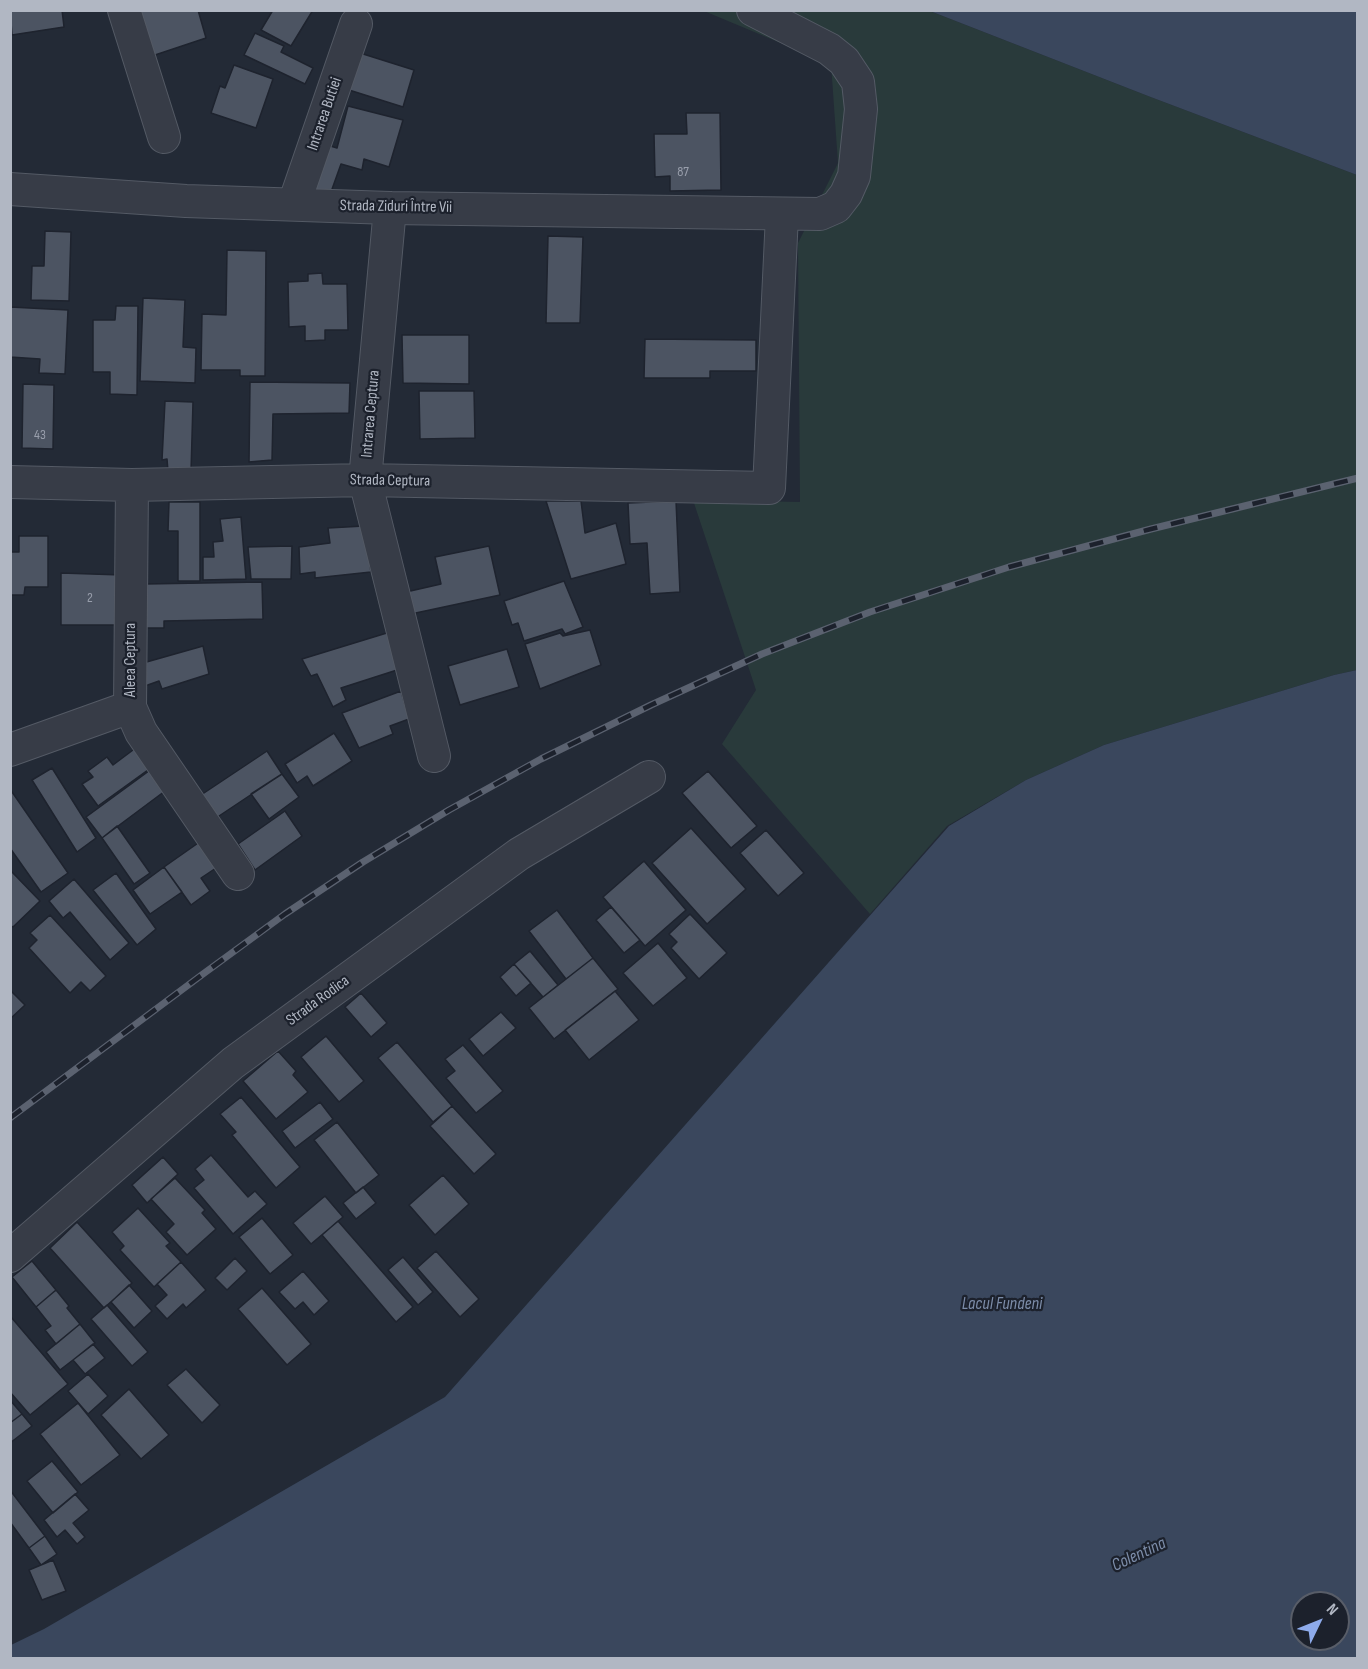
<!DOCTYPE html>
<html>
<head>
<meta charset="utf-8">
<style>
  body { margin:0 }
  #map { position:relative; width:1368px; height:1669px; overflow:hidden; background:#232a36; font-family:"Sofia Sans Condensed",sans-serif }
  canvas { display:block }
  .frame { position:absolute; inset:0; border:12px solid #b1b7c3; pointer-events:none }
  .north { position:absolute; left:1290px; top:1591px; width:60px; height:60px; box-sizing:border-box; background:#1c212c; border:2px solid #585d68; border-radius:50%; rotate:47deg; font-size:16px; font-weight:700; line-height:24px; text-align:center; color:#b1b7c3 }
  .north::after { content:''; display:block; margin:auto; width:21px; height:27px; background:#8eabeb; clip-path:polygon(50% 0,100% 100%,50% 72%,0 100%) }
</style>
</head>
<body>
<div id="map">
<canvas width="1368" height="1669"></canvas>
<div class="frame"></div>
<div class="north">N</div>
</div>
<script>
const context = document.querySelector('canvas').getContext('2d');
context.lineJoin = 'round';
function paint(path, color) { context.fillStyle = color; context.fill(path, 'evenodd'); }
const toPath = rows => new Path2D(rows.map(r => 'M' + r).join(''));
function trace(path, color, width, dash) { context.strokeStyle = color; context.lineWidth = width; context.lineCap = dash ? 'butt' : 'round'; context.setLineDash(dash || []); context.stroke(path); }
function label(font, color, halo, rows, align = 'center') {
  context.font = font + ' "Sofia Sans Condensed",sans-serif'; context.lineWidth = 4.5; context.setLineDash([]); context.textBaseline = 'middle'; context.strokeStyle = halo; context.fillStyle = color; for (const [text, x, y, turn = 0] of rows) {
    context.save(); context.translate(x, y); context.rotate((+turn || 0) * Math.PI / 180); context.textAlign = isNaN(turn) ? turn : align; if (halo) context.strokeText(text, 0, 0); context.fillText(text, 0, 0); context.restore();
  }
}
const green = toPath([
  [704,11,930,11,1148,96,1357,175,1357,670,1334,675,1104,745,1026,780,947,826,870,914,722,744,756,690,693,500,800,502,798,243,838,163,831,64]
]);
const water = toPath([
  [930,11,1357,11,1357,175,1148,96],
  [1357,670,1357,1658,11,1658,11,1645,44,1629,445,1397,949,826,1026,780,1104,745,1334,675],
  [1302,1603,1338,1603,1338,1639,1302,1639]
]);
const building = toPath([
  [10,10,62,10,64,27,12,35,10,10],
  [138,10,198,10,206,38,152,56,138,10],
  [273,10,313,10,291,46,261,30,273,10],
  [255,33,284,46,281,52,313,68,305,84,244,55,255,33],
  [360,53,414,70,403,107,349,90,360,53],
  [234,65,273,79,256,128,211,113,220,86,225,88,234,65],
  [348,106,403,120,389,167,364,159,362,170,341,164,331,192,309,190,327,145,337,148,348,106],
  [686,113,720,113,721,190,670,191,670,176,655,177,654,134,687,134,686,113],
  [45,231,71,232,69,301,31,300,32,266,44,266,45,231],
  [548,236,583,237,580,323,546,323,548,236],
  [227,250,266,251,265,376,240,376,240,370,201,370,202,314,226,315,227,250],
  [322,273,323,284,347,284,348,330,325,330,325,340,305,341,305,326,289,327,288,282,308,281,308,274,322,273],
  [143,298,185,300,183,347,196,348,195,383,140,381,143,298],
  [116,306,138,306,137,395,110,394,110,372,93,372,93,320,115,320,116,306],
  [10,307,68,310,65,374,39,373,40,359,10,357,10,307],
  [402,335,469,335,469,384,403,383,402,335],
  [645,339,756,340,756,371,710,371,710,378,644,378,645,339],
  [250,382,350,383,349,413,273,414,272,460,249,462,250,382],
  [23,384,54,385,53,449,22,448,23,384],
  [419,391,474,391,475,438,420,439,419,391],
  [165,401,193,402,191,472,168,471,167,459,162,460,165,401],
  [546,501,581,501,585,533,616,523,626,564,571,579,546,501],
  [676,501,680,592,650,594,647,543,630,544,628,503,676,501],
  [169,502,200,502,200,581,178,581,178,531,168,531,169,502],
  [241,517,246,579,203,580,203,557,214,557,213,542,223,541,220,519,241,517],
  [364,526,371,572,315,578,315,572,300,574,299,547,330,543,328,528,364,526],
  [19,536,48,536,48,587,25,587,24,595,10,595,10,552,19,552,19,536],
  [292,546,291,579,251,579,248,547,292,546],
  [489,546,500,595,411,614,406,592,441,584,435,557,489,546],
  [61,573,122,575,122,625,61,625,61,573],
  [564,581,583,627,565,634,562,629,524,641,518,623,512,625,504,601,564,581],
  [262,582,263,619,164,621,164,628,146,628,145,584,262,582],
  [590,630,601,665,540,689,525,644,560,633,563,636,590,630],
  [390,632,397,670,341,688,346,700,333,707,317,674,311,676,302,659,390,632],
  [203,646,209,674,162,689,159,681,145,686,143,663,203,646],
  [507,649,519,687,460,705,448,666,507,649],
  [401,691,409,719,390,726,393,734,359,748,342,713,401,691],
  [334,733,352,761,313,786,307,776,297,783,285,764,334,733],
  [137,747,152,767,98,806,82,784,93,777,88,771,107,757,113,765,137,747],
  [267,751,282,774,216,818,201,795,267,751],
  [52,768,96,838,77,852,32,780,52,768],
  [153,768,169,788,102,838,86,817,153,768],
  [708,771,757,826,731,848,682,793,708,771],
  [282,774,299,797,269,819,251,794,282,774],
  [10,789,68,873,41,892,10,848,10,789],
  [285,811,302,836,255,870,238,844,285,811],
  [117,826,150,873,134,884,102,838,117,826],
  [691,828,746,889,707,924,652,863,691,828],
  [766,830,804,873,778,896,740,853,766,830],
  [201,841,219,866,201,878,210,891,191,905,164,867,201,841],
  [644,861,686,910,645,946,603,897,644,861],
  [164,867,182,892,150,914,133,890,164,867],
  [11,871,40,901,13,927,10,925,11,871],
  [116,873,156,929,137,945,93,890,116,873],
  [74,879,129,943,110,960,70,912,63,918,49,901,74,879],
  [611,907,640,940,624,953,596,920,611,907],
  [557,910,593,958,566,979,529,931,557,910],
  [690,914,727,953,699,979,671,948,677,942,669,934,690,914],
  [50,915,106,976,90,991,81,982,70,993,29,948,37,940,30,933,50,915],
  [658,943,687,978,653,1006,623,973,658,943],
  [530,951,558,985,543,997,514,964,530,951],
  [593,958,618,989,554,1039,529,1008,593,958],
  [514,964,531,983,516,996,500,977,514,964],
  [10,990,25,1005,10,1019,10,990],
  [615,991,639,1020,589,1060,565,1030,615,991],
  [361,993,387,1023,371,1037,345,1007,361,993],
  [501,1012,516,1028,483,1056,469,1039,501,1012],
  [326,1036,364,1081,339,1102,301,1057,326,1036],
  [397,1042,452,1106,433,1122,378,1058,397,1042],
  [463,1045,503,1091,476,1113,446,1078,455,1071,445,1059,463,1045],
  [278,1051,296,1071,293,1075,308,1092,276,1119,243,1081,278,1051],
  [241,1097,300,1167,276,1188,232,1135,236,1132,220,1114,241,1097],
  [320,1102,333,1119,295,1148,282,1131,320,1102],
  [452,1106,496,1154,474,1174,430,1126,452,1106],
  [337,1122,379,1175,356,1193,314,1140,337,1122],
  [211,1155,248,1197,255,1191,267,1204,233,1234,194,1188,204,1180,195,1169,211,1155],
  [163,1157,178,1174,147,1203,132,1185,163,1157],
  [443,1175,469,1204,435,1235,409,1205,443,1175],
  [175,1178,205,1210,202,1213,216,1229,187,1255,166,1232,174,1224,151,1199,175,1178],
  [363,1187,376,1203,356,1219,343,1203,363,1187],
  [325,1196,343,1217,311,1244,293,1223,325,1196],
  [138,1208,170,1243,166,1246,181,1262,154,1287,120,1250,124,1246,112,1232,138,1208],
  [262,1218,293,1255,270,1274,239,1237,262,1218],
  [338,1221,413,1307,396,1322,322,1235,338,1221],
  [77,1222,132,1283,104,1308,50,1248,77,1222],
  [436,1251,479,1299,460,1317,417,1268,436,1251],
  [403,1257,433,1292,418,1305,388,1270,403,1257],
  [235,1258,247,1271,227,1290,215,1278,235,1258],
  [32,1261,56,1290,36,1307,12,1277,32,1261],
  [181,1262,206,1290,186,1308,183,1304,167,1319,155,1306,167,1295,157,1284,181,1262],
  [303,1271,329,1301,314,1315,303,1302,295,1309,279,1292,303,1271],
  [129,1285,152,1311,134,1328,111,1302,129,1285],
  [262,1288,311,1344,287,1365,238,1309,262,1288],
  [56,1290,69,1306,67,1308,80,1324,56,1344,45,1330,51,1326,36,1307,56,1290],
  [107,1305,148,1352,132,1366,91,1319,107,1305],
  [11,1317,68,1384,30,1415,10,1392,11,1317],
  [80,1324,95,1343,60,1370,46,1352,80,1324],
  [93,1344,105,1358,85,1374,73,1360,93,1344],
  [186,1369,220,1405,202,1423,167,1385,186,1369],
  [88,1374,108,1396,88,1414,68,1391,88,1374],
  [129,1389,169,1435,141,1459,101,1415,129,1389],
  [10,1400,22,1414,10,1423,10,1400],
  [78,1403,120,1455,81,1485,40,1434,78,1403],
  [22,1414,32,1426,10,1443,10,1423,22,1414],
  [52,1461,78,1492,53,1513,27,1481,52,1461],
  [10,1490,45,1536,29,1548,10,1522,10,1490],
  [75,1494,89,1510,73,1523,85,1537,77,1544,65,1530,57,1537,44,1520,75,1494],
  [45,1536,57,1554,41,1565,29,1548,45,1536],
  [53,1560,66,1591,42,1600,29,1570,53,1560]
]);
const street = toPath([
  [124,10,164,137],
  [10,189,186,201,390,208,820,214,836,207,846,194,854,176,861,109,858,82,844,61,829,49,753,10],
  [294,204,356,24],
  [390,208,365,480,434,756],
  [10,482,132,485,365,480,769,488,782,215],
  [132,485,130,707,141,732,238,874],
  [10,750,130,707],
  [10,1256,233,1063,519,854,649,777]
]);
const rail = toPath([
  [10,1118,203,974,285,914,363,862,449,810,541,759,651,705,762,654,870,612,1009,567,1151,529,1358,478]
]);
const numberNames = [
  ["87",683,172],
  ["43",40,435],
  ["2",90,598]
];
const streetNames = [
  ["Intrarea Butiei",325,114,-71],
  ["Strada Ziduri Între Vii",396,207,1],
  ["Intrarea Ceptura",371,414,-85],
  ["Strada Ceptura",390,481,1],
  ["Aleea Ceptura",131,660,-90],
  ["Strada Rodica",318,1001,-36]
];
const waterNames = [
  ["Lacul Fundeni",1002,1304],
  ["Colentina",1139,1555,-25]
];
paint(green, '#293a3b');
paint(water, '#3a475d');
paint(building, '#4c5462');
trace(building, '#1e232e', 1.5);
trace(street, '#545a65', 34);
trace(street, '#373c47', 32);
trace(rail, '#5b6270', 7);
trace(rail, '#1c212c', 4.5, [14]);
label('14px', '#989eab', null, numberNames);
label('16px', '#b1b7c3', '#1c212c', streetNames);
label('italic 18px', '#7c8ca8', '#1c212c', waterNames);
</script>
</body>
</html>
